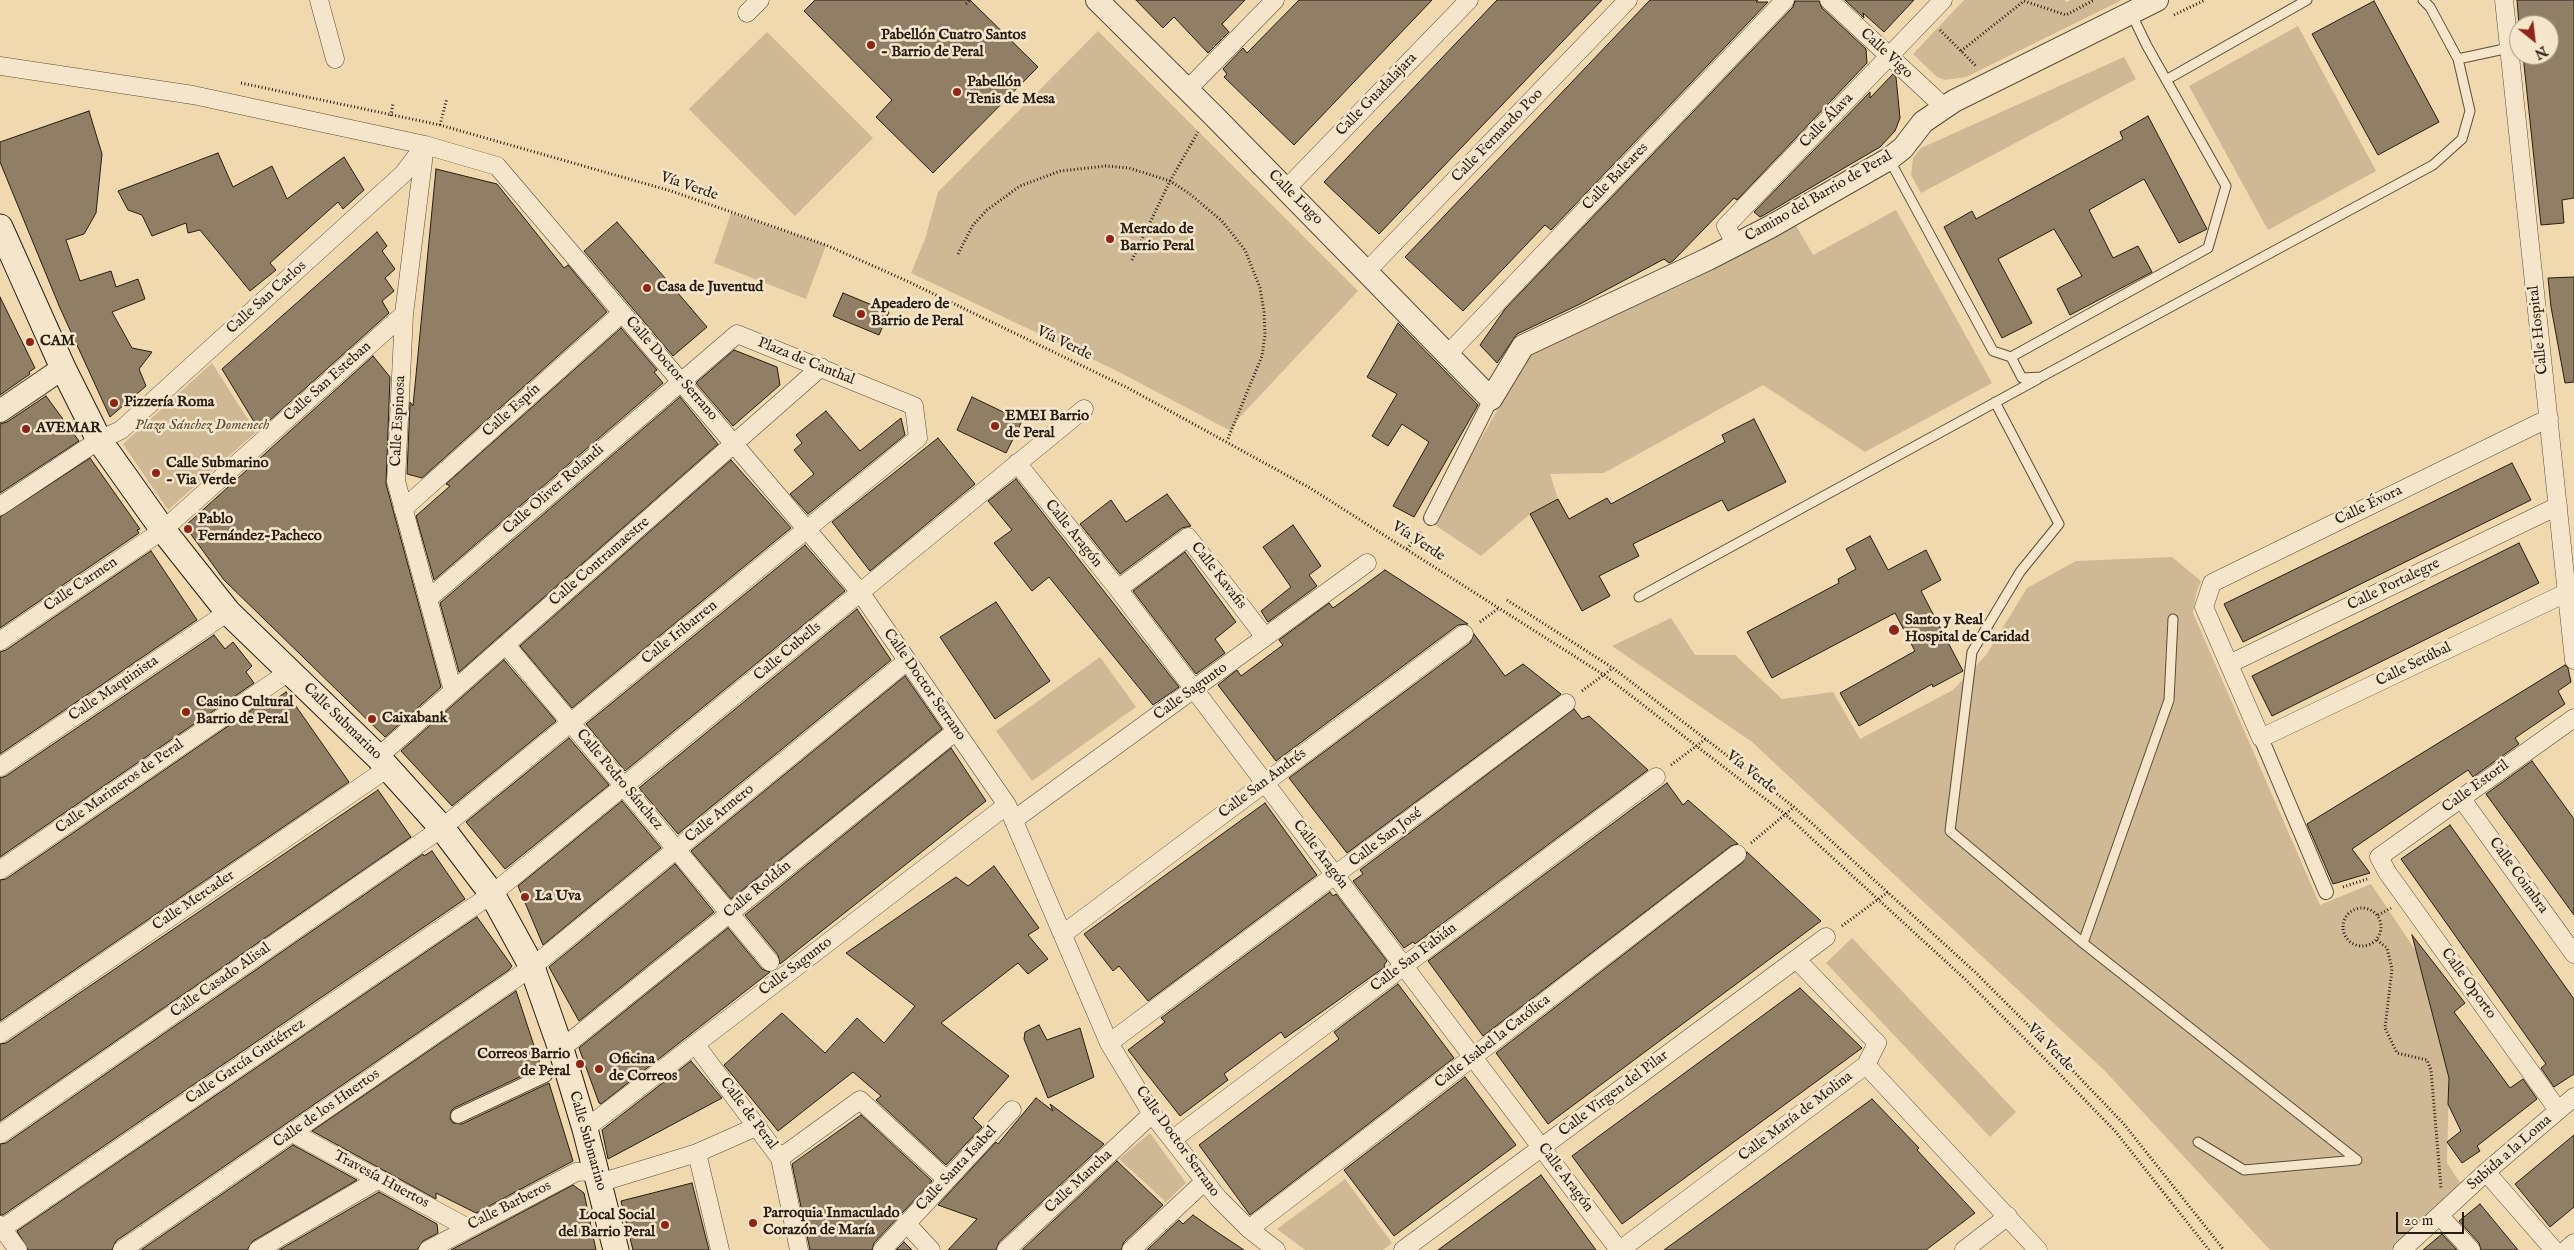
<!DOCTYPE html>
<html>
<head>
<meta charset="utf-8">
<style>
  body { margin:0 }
  #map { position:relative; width:2574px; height:1250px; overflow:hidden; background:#f0d9af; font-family:"IM FELL English",serif }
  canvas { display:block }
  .north { position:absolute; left:2509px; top:15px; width:50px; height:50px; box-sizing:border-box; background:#f5e6cb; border:1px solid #a39681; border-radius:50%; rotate:151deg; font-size:14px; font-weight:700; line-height:20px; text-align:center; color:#271d12 }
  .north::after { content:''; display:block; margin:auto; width:18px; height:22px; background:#8f2418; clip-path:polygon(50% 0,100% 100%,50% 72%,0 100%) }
  .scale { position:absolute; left:2396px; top:1212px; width:68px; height:22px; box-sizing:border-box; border:2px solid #271d12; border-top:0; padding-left:6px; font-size:15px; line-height:18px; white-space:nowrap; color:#271d12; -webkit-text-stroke:4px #f5e6cb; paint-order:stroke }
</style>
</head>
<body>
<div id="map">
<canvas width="2574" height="1250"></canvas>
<div class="north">N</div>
<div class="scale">20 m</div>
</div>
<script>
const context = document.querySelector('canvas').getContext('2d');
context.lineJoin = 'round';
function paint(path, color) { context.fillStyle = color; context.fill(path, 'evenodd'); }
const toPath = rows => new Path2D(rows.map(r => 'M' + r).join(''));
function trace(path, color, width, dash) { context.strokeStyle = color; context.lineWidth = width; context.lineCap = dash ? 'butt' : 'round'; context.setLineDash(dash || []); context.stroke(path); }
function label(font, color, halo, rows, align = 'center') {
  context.font = font + ' "IM FELL English",serif'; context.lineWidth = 5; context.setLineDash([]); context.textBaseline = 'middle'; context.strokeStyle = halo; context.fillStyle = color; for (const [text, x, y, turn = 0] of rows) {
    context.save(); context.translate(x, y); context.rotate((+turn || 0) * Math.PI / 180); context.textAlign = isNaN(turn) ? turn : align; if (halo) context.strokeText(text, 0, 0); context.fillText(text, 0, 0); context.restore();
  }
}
const green = toPath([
  [1964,0,2064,0,2067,2,2070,0,2122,0,1966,77,1945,80,1937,77,1913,54],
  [2298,26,2376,171,2268,230,2189,86],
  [1098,31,1358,291,1238,419,1231,431,1115,370,911,273,925,239,938,192],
  [767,32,873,138,795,216,689,109],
  [2124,57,2136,79,1921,193,1911,175,1913,158,1921,148],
  [1896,210,1992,383,1865,452,1763,385,1604,473,1550,474,1558,499,1530,514,1481,556,1432,523,1528,357,1537,350,1686,283,1794,222,1813,255],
  [731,213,826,245,806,299,714,263],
  [212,363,256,432,168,510,123,444],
  [2172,557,2201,581,2196,594,2193,613,2320,905,2371,884,2416,951,2449,1078,2447,1163,2463,1187,2391,1250,2270,1250,2105,1071,1752,742,1612,646,1671,618,1695,655,1735,655,1782,699,1833,692,1860,739,1953,690,1986,655,2027,588,2076,561],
  [1100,657,1136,707,1032,781,996,731],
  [1852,938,2016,1112,1990,1137,1826,963],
  [1150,1133,1186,1183,1166,1202,1119,1159],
  [1345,1179,1392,1243,1383,1250,1305,1250,1277,1229]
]);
const building = toPath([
  [815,0,970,0,1038,67,933,173,876,117,892,100,804,11,815,0],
  [1136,0,1245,0,1222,24,1229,32,1208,53,1174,17,1163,28,1136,0],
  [1299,0,1432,0,1294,145,1224,77,1227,74,1223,69,1243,48,1247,53,1299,0],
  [1497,0,1602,0,1379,234,1324,182,1497,0],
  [1650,0,1758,0,1756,2,1768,2,1551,230,1545,225,1463,311,1405,257,1650,0],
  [1845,0,1914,0,1884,32,1863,13,1864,18,1845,0],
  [2517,0,2574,0,2574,198,2562,200,2564,223,2541,225,2523,55,2549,55,2549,25,2519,25,2517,0],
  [1795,1,1819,1,1822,8,1866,49,1867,63,1737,200,1734,198,1673,261,1669,263,1664,259,1580,304,1517,334,1497,363,1480,345,1505,309,1793,7,1795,1],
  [2374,1,2439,122,2378,155,2312,34,2374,1],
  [1893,74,1896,77,1900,118,1895,131,1880,147,1764,215,1760,217,1754,212,1870,92,1870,98,1893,74],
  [89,111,102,154,96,213,84,234,66,240,80,281,111,271,116,287,138,279,145,299,112,312,132,348,152,352,139,369,146,386,110,417,60,308,0,162,0,142,89,111],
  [2148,116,2207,229,2179,243,2144,179,2089,210,2113,258,2138,246,2152,272,2070,315,2057,289,2082,276,2054,229,1998,259,2032,323,2002,338,1944,227,1972,211,1976,219,2123,139,2120,132,2148,116],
  [218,153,233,187,272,166,287,199,344,157,364,190,343,209,338,202,270,263,276,270,250,291,200,230,188,233,186,223,152,236,142,215,128,210,118,191,218,153],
  [436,169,497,184,564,268,568,265,607,312,422,478,407,474,410,402,413,406,436,169],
  [617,222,707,327,673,356,584,251,617,222],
  [377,232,387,246,382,251,395,269,385,278,394,291,382,301,389,313,259,430,222,369,377,232],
  [2574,277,2574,382,2565,383,2551,307,2548,278,2574,277],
  [843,293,889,312,879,335,833,316,843,293],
  [0,297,35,368,29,372,30,374,0,395,0,297],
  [1398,323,1478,405,1414,517,1393,506,1429,442,1402,424,1388,446,1372,436,1397,394,1367,377,1398,323],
  [621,328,657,370,654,372,663,383,434,580,416,516,450,486,446,484,621,328],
  [734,350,777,367,780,385,733,426,696,383,734,350],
  [373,356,390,377,386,484,441,687,385,737,224,580,185,526,373,356],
  [46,396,79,441,0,493,0,424,7,422,46,396],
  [680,397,718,444,459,672,440,603,680,397],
  [972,397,1022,421,1006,453,957,430,972,397],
  [826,411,860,451,901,418,905,435,808,514,790,494,814,474,794,450,802,443,796,435,826,411],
  [1754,419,1786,482,1728,511,1722,500,1633,544,1639,556,1599,576,1610,596,1582,611,1530,514,1558,499,1569,519,1607,498,1611,504,1725,442,1722,435,1754,419],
  [938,438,975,484,870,571,832,522,938,438],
  [90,458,140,529,137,530,139,533,0,628,0,517,90,458],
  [731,460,791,528,572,708,520,646,731,460],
  [2512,463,2531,500,2243,642,2224,604,2512,463],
  [1016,479,1179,687,1153,705,1049,577,1032,591,994,543,1012,530,988,501,1016,479],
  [1167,494,1191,526,1182,528,1120,574,1080,524,1111,500,1126,522,1167,494],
  [1293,525,1321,566,1309,575,1317,586,1268,622,1261,611,1291,587,1263,547,1293,525],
  [1870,536,1888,570,1926,550,1941,580,1921,591,1963,671,1933,687,1932,684,1859,726,1840,693,1915,651,1895,613,1772,678,1747,632,1839,583,1838,579,1856,569,1846,549,1870,536],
  [2519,543,2539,583,2272,716,2252,676,2519,543],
  [805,545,845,591,625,771,586,724,805,545],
  [151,551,197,620,0,754,0,652,6,650,151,551],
  [1185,552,1236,622,1215,639,1225,653,1196,674,1133,591,1185,552],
  [1385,570,1468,624,1458,625,1276,761,1218,685,1237,670,1241,676,1283,645,1279,640,1329,603,1333,608,1385,570],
  [996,602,1050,681,995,719,940,637,996,602],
  [857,609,891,660,678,834,639,788,857,609],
  [1474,634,1505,676,1523,664,1561,694,1347,853,1289,778,1470,643,1474,634],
  [214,635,225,649,233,642,252,666,246,672,254,683,0,857,0,778,6,776,214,635],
  [504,660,556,721,452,806,401,751,504,660],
  [2565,665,2568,668,2571,682,2558,691,2565,704,2515,738,2519,744,2473,777,2468,770,2352,849,2370,873,2333,884,2307,824,2565,665],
  [905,676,942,729,731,899,691,851,905,676],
  [286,692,349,782,0,1021,0,880,6,879,266,700,269,704,286,692],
  [1574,709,1582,719,1589,716,1648,770,1415,944,1413,942,1404,948,1353,881,1363,874,1360,870,1574,709],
  [569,738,609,785,505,869,466,822,569,738],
  [951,748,986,801,780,964,778,955,745,915,951,748],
  [2532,761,2574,819,2574,915,2486,794,2532,761],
  [1667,783,1683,805,1688,800,1738,844,1731,846,1483,1036,1428,961,1667,783],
  [378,790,411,837,0,1121,0,1044,6,1043,378,790],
  [622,801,661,848,543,945,518,886,622,801],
  [1265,803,1317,875,1148,1001,1119,966,1113,971,1084,934,1265,803],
  [2450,825,2574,999,2574,1074,2554,1087,2541,1068,2546,1064,2401,859,2450,825],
  [432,851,465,899,3,1215,0,1215,0,1144,6,1143,423,854,424,856,432,851],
  [1747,852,1821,921,1548,1124,1496,1053,1743,862,1747,852],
  [675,864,714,912,579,1021,549,967,675,864],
  [994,866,1039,928,1028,935,1048,959,1028,974,1018,963,941,1023,1009,1076,973,1118,982,1127,946,1165,876,1100,881,1096,853,1072,778,1131,724,1065,782,1013,825,1053,857,1018,884,1043,915,1006,846,953,956,877,968,886,994,866],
  [1330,892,1333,896,1336,894,1387,961,1384,965,1385,967,1285,1038,1281,1032,1224,1074,1228,1080,1180,1116,1128,1050,1165,1022,1161,1018,1330,892],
  [477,917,512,966,509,970,116,1241,112,1250,28,1250,17,1231,477,917],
  [728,928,762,969,770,972,601,1104,599,1103,579,1048,728,928],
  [2412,935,2465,1003,2454,1012,2510,1088,2523,1079,2537,1099,2477,1146,2480,1151,2462,1163,2447,1142,2461,1131,2448,1104,2449,1078,2412,935],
  [1398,984,1454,1058,1250,1215,1199,1145,1339,1039,1334,1032,1398,984],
  [1800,988,1862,1048,1622,1224,1572,1156,1800,988],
  [516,991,541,1067,454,1108,451,1111,450,1119,453,1123,462,1124,549,1083,573,1161,476,1213,436,1193,436,1199,312,1131,516,991],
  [1039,1025,1047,1040,1080,1028,1094,1077,1048,1098,1024,1039,1025,1032,1039,1025],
  [691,1061,722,1098,608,1159,602,1130,691,1061],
  [1465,1077,1516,1145,1394,1236,1344,1170,1465,1077],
  [1036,1098,1053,1111,1050,1104,1104,1144,999,1242,996,1250,948,1250,977,1219,938,1205,996,1142,998,1144,1036,1098],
  [1872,1099,1919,1148,1917,1150,1975,1213,1926,1250,1664,1250,1872,1099],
  [861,1115,932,1181,874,1243,872,1250,810,1250,792,1164,861,1115],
  [2574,1135,2574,1207,2550,1227,2515,1184,2574,1135],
  [293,1145,357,1180,253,1241,247,1250,141,1250,293,1145],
  [1117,1161,1163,1205,1124,1242,1121,1250,1022,1250,1117,1161],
  [1541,1175,1596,1250,1438,1250,1541,1175],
  [692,1183,709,1250,633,1250,621,1201,692,1183],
  [573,1185,584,1193,596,1250,451,1250,573,1185],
  [379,1192,437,1224,438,1233,423,1241,417,1250,279,1250,379,1192],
  [2480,1204,2518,1250,2481,1250,2479,1243,2459,1221,2480,1204],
  [1193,1215,1214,1230,1244,1250,1147,1250,1179,1220,1183,1224,1193,1215],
  [2442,1234,2457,1250,2423,1250,2442,1234],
  [904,1242,912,1250,896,1250,904,1242]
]);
const path = toPath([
  [966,4,970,0],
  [2174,15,2205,0],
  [1940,30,1976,66],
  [1961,51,2024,1,2066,15,2094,0],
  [241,83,440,125,671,191,826,245,907,281,1128,388,1310,488,1604,675,1785,814,1966,980,2044,1058,2115,1131,2209,1250],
  [391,116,393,103],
  [440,125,447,98],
  [958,254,973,225,987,210,1020,186,1060,171,1106,166,1129,168,1170,181,1190,194,1222,221,1245,250,1260,288,1264,312,1265,335,1262,356,1227,441],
  [1132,260,1170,181,1198,132],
  [1407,549,1421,532],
  [1507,600,1613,668,1794,807,1975,972,2053,1050,2123,1123,2224,1250],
  [1480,622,1499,608],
  [1582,691,1613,668],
  [1671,765,1707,738],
  [1751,843,1794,807],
  [2343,887,2367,879],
  '2343 927a19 19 0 1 1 38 0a19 19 0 1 1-38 0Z',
  [2378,915,2391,908],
  [1842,926,1888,892],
  [2377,940,2387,948,2392,969,2385,1028,2397,1053,2427,1060,2431,1070,2441,1188]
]);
const service = toPath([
  [2423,0,2430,7,2458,59],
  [2166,80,2307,0],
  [1889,159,1993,351,2011,357,2208,248,2226,186,2147,46,2131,13],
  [2011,357,2022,378,2041,377,2433,165,2462,139,2470,111,2458,59,2509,48],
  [1995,402,2059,524,2020,572,1972,652,1950,831,2083,943,2357,1160,2244,1170,2198,1142],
  [1639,597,2038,379],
  [2083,943,2169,700,2173,619]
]);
const pedestrian = toPath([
  [1431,518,1491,399],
  [2261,738,2326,892],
  [458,1116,545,1075]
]);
const minor = toPath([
  [319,0,335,59],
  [1829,0,1944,107],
  [2504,0,2574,660],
  [747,13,760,0],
  [0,66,193,95,425,145,497,166,860,592,1007,805,1109,1043,1152,1114,1218,1198,1249,1229,1276,1250],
  [1188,89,1275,0],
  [425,145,404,314,396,481,453,691],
  [1286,189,1469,0],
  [1736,245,1726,226,1943,0],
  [1367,271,1628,0],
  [1447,355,1785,0],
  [2549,418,2212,583,2204,607,2261,738,2568,592],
  [1017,463,1118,589,1619,1250],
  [0,506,99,440,121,430,403,174,425,145],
  [403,509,622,313],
  [1118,589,1188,537,1265,637],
  [0,641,163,530,404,314],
  [506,645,770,962],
  [2229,664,2558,506],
  [378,757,821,367],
  [0,767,228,612],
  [2461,798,2574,954],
  [1015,819,1367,563],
  [0,870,290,671],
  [1063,934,1464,634],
  [1796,959,1877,1043,1866,1065],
  [0,1034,388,768],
  [1109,1043,1566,703],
  [695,1044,780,1158,799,1250],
  [561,1049,956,731],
  [2558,1110,2387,872,2379,857,2574,718],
  [585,1129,1007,805],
  [293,1133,468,1228],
  [0,1134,442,828,918,438,914,406,737,334,428,599],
  [1173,1139,1656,777],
  [697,1153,720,1250],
  [780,1158,860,1100,947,1180],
  [2486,1172,2554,1250],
  [599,1183,697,1153,758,1126],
  [2440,1216,2471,1250],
  [906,1223,931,1250],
  [0,1225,18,1250],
  [1249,1229,1737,854],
  [0,1230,492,894,1084,409],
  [122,1250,532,967,907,661],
  [258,1250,379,1179],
  [428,1250,576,1172,596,1171],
  [882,1250,1012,1110],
  [1006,1250,1152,1114],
  [1131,1250,1205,1181],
  [1403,1250,1826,937],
  [1620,1250,1866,1065,2038,1250],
  [1964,1250,2008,1216],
  [2402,1250,2486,1172,2574,1097],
  [2566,1250,2574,1243]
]);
const tertiary = toPath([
  [1097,0,1213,115,1491,399,1523,346,1708,259,1770,227,1889,159,1903,148,1923,122,1954,101,2157,0],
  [0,411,63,368]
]);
const secondary = toPath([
  [0,227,63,368,99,440,163,530,228,612,378,757,442,828,492,894,532,967,561,1049,585,1129,616,1250]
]);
const markers = [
  [871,45,5,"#8f2418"],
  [957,92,5,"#8f2418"],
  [1110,239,5,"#8f2418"],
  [647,288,5,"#8f2418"],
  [861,314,5,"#8f2418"],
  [30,342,5,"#8f2418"],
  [114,403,5,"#8f2418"],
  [995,426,5,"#8f2418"],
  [26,429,5,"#8f2418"],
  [156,473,5,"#8f2418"],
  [188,529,5,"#8f2418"],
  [1894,630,6,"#8f2418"],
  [186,712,5,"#8f2418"],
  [372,719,5,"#8f2418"],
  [525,897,5,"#8f2418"],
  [580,1064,5,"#8f2418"],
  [599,1069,5,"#8f2418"],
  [753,1223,5,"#8f2418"],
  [665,1225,5,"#8f2418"]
];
const poiNames = [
  ["Pabellón Cuatro Santos",881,36],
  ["- Barrio de Peral",881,53],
  ["Pabellón",967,83],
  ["Tenis de Mesa",967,100],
  ["Mercado de",1120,230],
  ["Barrio Peral",1120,247],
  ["Casa de Juventud",657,288],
  ["Apeadero de",871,305],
  ["Barrio de Peral",871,322],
  ["CAM",40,342],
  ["Pizzería Roma",124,403],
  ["EMEI Barrio",1005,417],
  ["de Peral",1005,434],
  ["AVEMAR",36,429],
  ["Calle Submarino",166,464],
  ["- Via Verde",166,481],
  ["Pablo",198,520],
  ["Fernández-Pacheco",198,537],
  ["Santo y Real",1905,621],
  ["Hospital de Caridad",1905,638],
  ["Casino Cultural",196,703],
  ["Barrio de Peral",196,720],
  ["Caixabank",382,719],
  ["La Uva",535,897],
  ["Correos Barrio",570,1055,"right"],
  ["de Peral",570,1072,"right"],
  ["Oficina",609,1060],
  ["de Correos",609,1077],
  ["Parroquia Inmaculado",763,1214],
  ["Corazón de María",763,1231],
  ["Local Social",655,1216,"right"],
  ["del Barrio Peral",655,1233,"right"]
];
const streetNames = [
  ["Calle Vigo",1886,54,43],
  ["Calle Guadalajara",1377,95,-46],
  ["Calle Álava",1827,121,-46],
  ["Calle Fernando Poo",1498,136,-46],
  ["Calle Baleares",1616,177,-46],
  ["Vía Verde",689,187,19],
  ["Camino del Barrio de Peral",1819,197,-30],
  ["Calle Lugo",1295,198,45],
  ["Calle San Carlos",267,298,-42],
  ["Calle Hospital",2539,330,-96],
  ["Vía Verde",1064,344,26],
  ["Plaza de Canthal",806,362,22],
  ["Calle Doctor Serrano",671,369,49],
  ["Calle San Esteban",328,382,-42],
  ["Calle Espín",512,411,-42],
  ["Calle Espinosa",399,421,-87],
  ["Calle Oliver Rolandi",554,490,-41],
  ["Calle Évora",2369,506,-26],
  ["Calle Aragón",1073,534,51],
  ["Vía Verde",1418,542,33],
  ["Calle Contramaestre",600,562,-41],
  ["Calle Kavafis",1218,576,52],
  ["Calle Carmen",81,585,-34],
  ["Calle Portalegre",2394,585,-26],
  ["Calle Iribarren",680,633,-39],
  ["Calle Cubells",788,652,-40],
  ["Calle Setúbal",2414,665,-26],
  ["Calle Doctor Serrano",924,685,55],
  ["Calle Maquinista",114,689,-34],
  ["Calle Sagunto",1191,692,-36],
  ["Calle Submarino",342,722,44],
  ["Vía Verde",1751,773,38],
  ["Calle Pedro Sánchez",619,780,50],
  ["Calle San Andrés",1263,784,-37],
  ["Calle Marineros de Peral",120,787,-35],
  ["Calle Estoril",2476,787,-36],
  ["Calle Armero",720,814,-39],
  ["Calle San José",1386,838,-37],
  ["Calle Aragón",1320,855,53],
  ["Calle Coimbra",2518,876,54],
  ["Calle Roldán",758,890,-39],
  ["Calle Mercader",194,901,-34],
  ["Calle San Fabián",1414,958,-37],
  ["Calle Sagunto",796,967,-37],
  ["Calle Casado Alisal",221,981,-35],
  ["Calle Oporto",2468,984,54],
  ["Calle Isabel la Católica",1493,1042,-38],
  ["Vía Verde",2050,1048,46],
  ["Calle García Gutiérrez",246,1062,-34],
  ["Calle Virgen del Pilar",1614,1094,-37],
  ["Calle de los Huertos",327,1109,-35],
  ["Calle de Peral",748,1114,53],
  ["Calle María de Molina",1796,1117,-37],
  ["Calle Submarino",587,1141,74],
  ["Calle Doctor Serrano",1177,1142,54],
  ["Subida a la Loma",2510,1153,-41],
  ["Calle Santa Isabel",957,1169,-47],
  ["Calle Aragón",1565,1178,53],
  ["Travesía Huertos",381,1180,28],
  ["Calle Mancha",1079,1182,-43],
  ["Calle Barberos",510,1206,-27]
];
const parkNames = [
  ["Plaza Sánchez Domenech",202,426]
];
paint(green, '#ceb994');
paint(building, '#907f64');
trace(building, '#271d12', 1);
trace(service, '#594c39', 11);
trace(pedestrian, '#594c39', 16);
trace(minor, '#594c39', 19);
trace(tertiary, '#594c39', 24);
trace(secondary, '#271d12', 27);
trace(path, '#271d12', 3, [1, 2.5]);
trace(service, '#f5e6cb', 9);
trace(pedestrian, '#f5e6cb', 14);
trace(minor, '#f5e6cb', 18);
trace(tertiary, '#f5e6cb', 22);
trace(secondary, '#f5e6cb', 25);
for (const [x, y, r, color] of markers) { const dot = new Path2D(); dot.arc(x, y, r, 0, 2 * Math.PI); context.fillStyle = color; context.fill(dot); trace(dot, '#f5e6cb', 2); }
label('bold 15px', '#271d12', '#f5e6cb', poiNames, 'left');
label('15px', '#271d12', '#f5e6cb', streetNames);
label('italic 15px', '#594c39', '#f5e6cb', parkNames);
</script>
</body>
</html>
